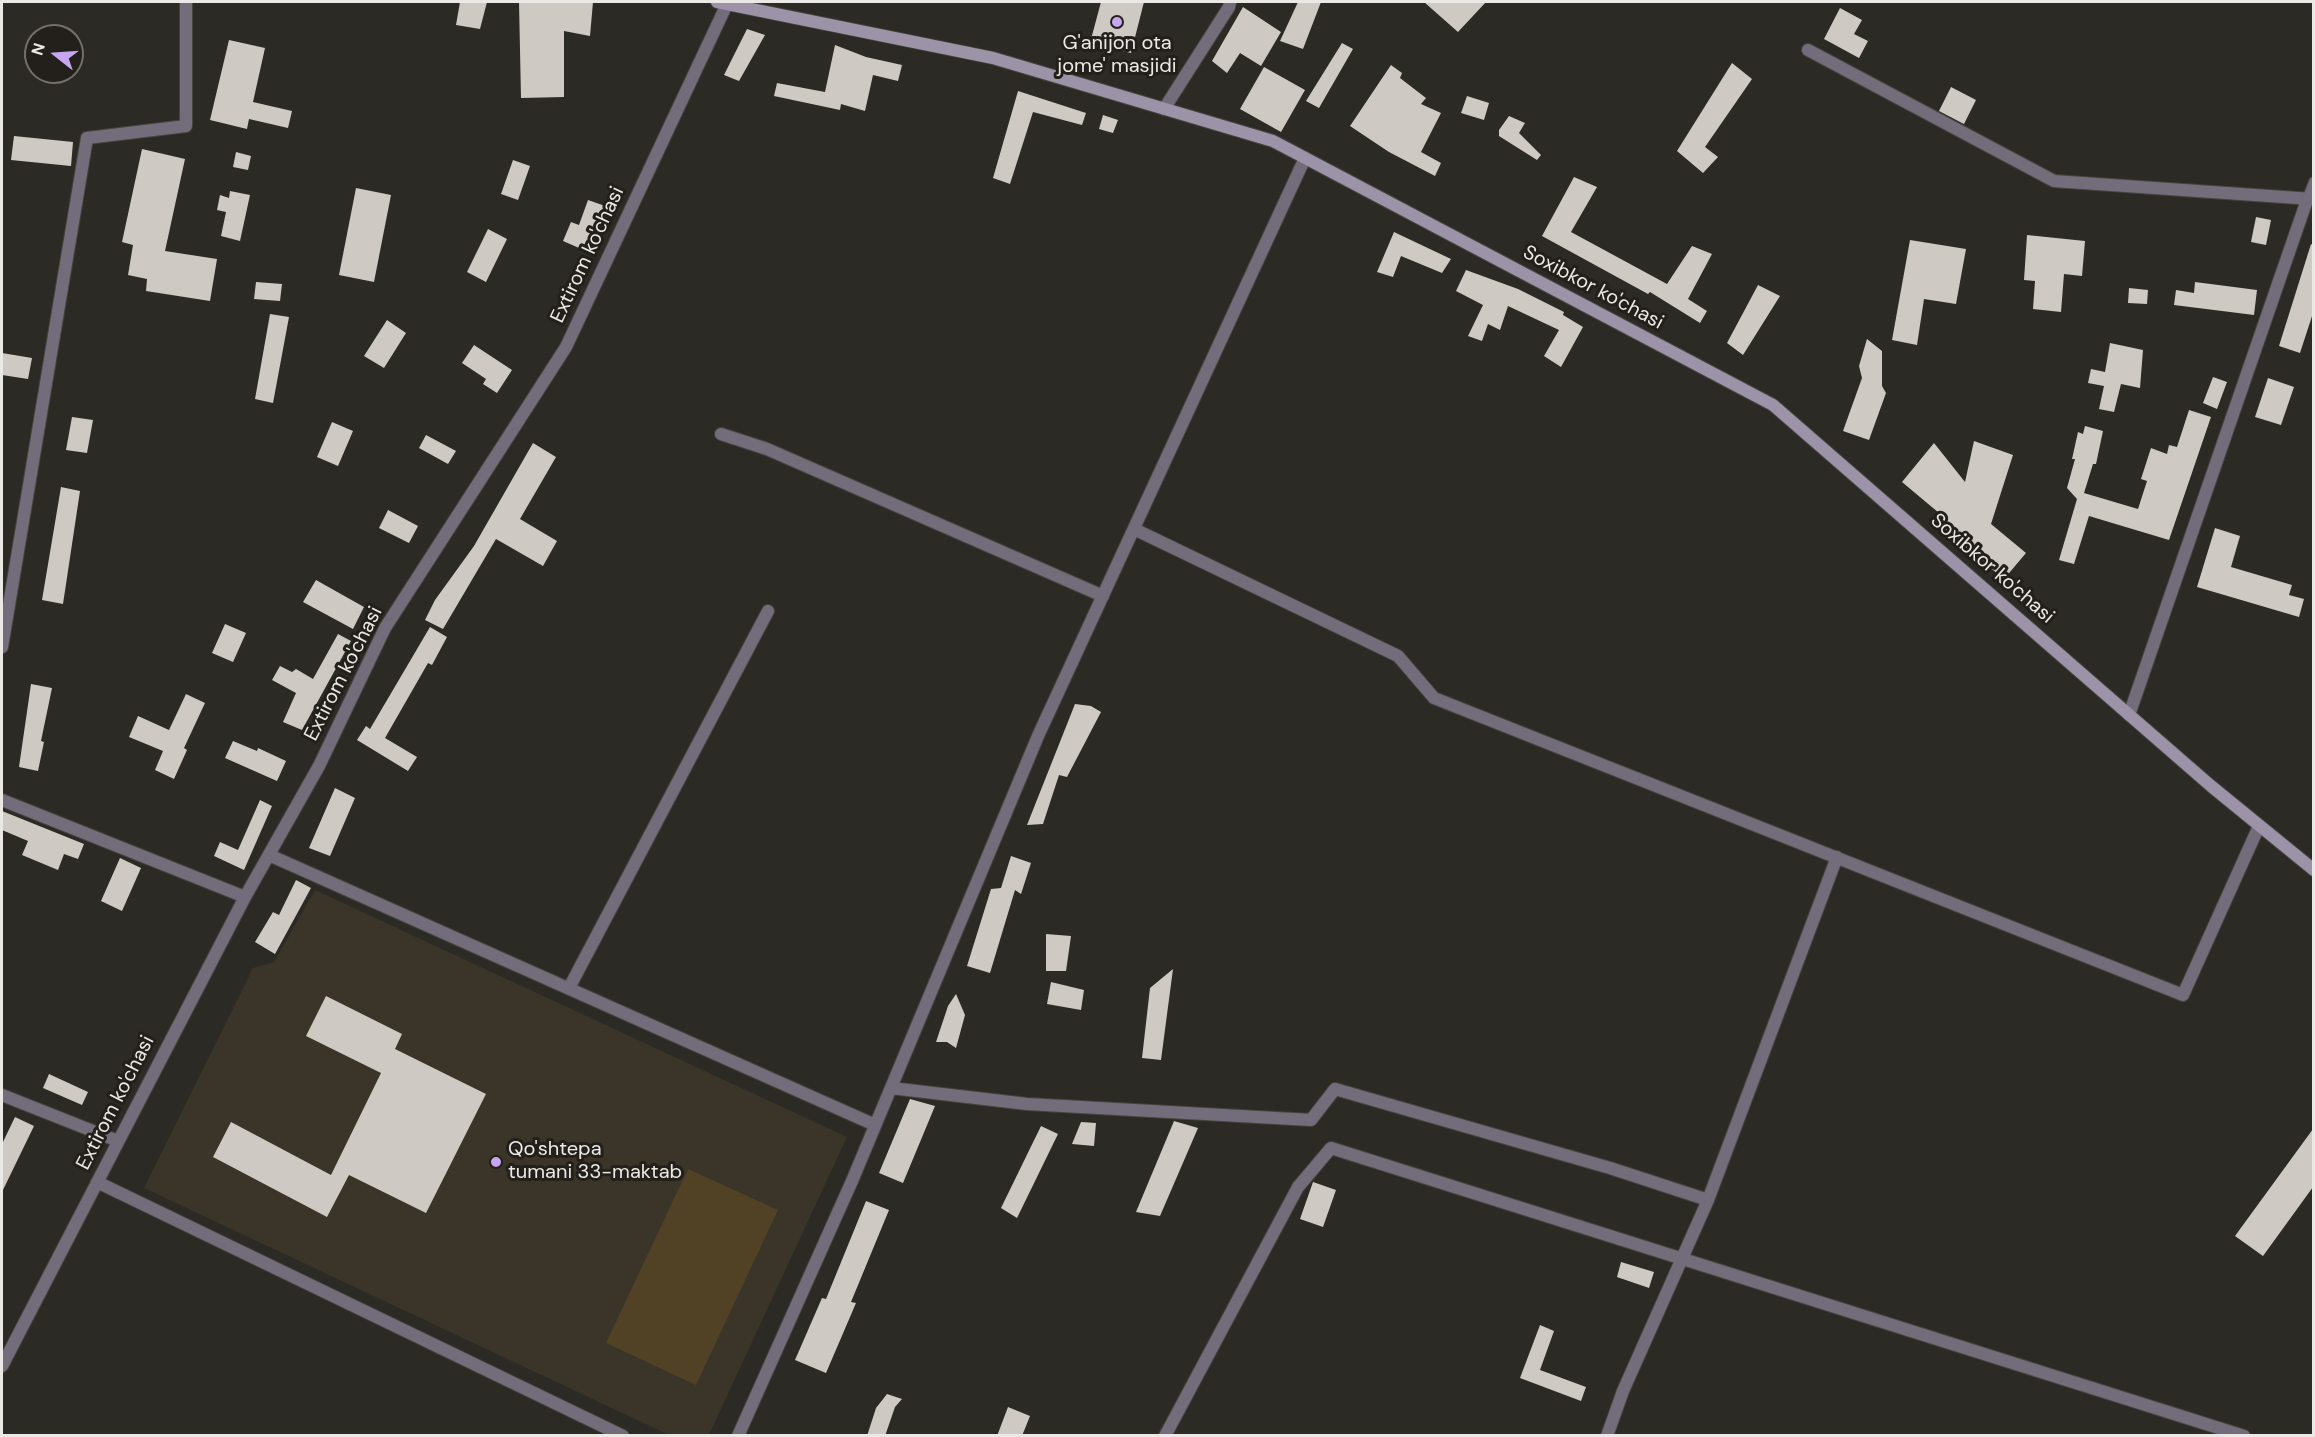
<!DOCTYPE html>
<html>
<head>
<meta charset="utf-8">
<style>
  body { margin:0 }
  #map { position:relative; width:2315px; height:1437px; overflow:hidden; background:#2c2a24; font-family:"DM Sans",sans-serif }
  canvas { display:block }
  .frame { position:absolute; inset:0; border:3px solid #ebe9e5; pointer-events:none }
  .north { position:absolute; left:24px; top:24px; width:60px; height:60px; box-sizing:border-box; background:#23201b; border:2px solid #73706c; border-radius:50%; rotate:287deg; font-size:16px; font-weight:700; line-height:24px; text-align:center; color:#ebe9e5 }
  .north::after { content:''; display:block; margin:auto; width:21px; height:27px; background:#c6a6f0; clip-path:polygon(50% 0,100% 100%,50% 72%,0 100%) }
</style>
</head>
<body>
<div id="map">
<canvas width="2315" height="1437"></canvas>
<div class="frame"></div>
<div class="north">N</div>
</div>
<script>
const context = document.querySelector('canvas').getContext('2d');
context.lineJoin = 'round';
function paint(path, color) { context.fillStyle = color; context.fill(path, 'evenodd'); }
const toPath = rows => new Path2D(rows.map(r => 'M' + r).join(''));
function trace(path, color, width, dash) { context.strokeStyle = color; context.lineWidth = width; context.lineCap = dash ? 'butt' : 'round'; context.setLineDash(dash || []); context.stroke(path); }
function label(font, color, halo, rows, align = 'center') {
  context.font = font + ' "DM Sans",sans-serif'; context.lineWidth = 6; context.setLineDash([]); context.textBaseline = 'middle'; context.strokeStyle = halo; context.fillStyle = color; for (const [text, x, y, turn = 0] of rows) {
    context.save(); context.translate(x, y); context.rotate((+turn || 0) * Math.PI / 180); context.textAlign = isNaN(turn) ? turn : align; if (halo) context.strokeText(text, 0, 0); context.fillText(text, 0, 0); context.restore();
  }
}
const built = toPath([
  [315,890,847,1137,709,1435,669,1435,144,1188,253,968,274,962]
]);
const green = toPath([
  [688,1169,778,1210,696,1385,606,1343]
]);
const building = toPath([
  [460,2,487,2,480,29,456,25],
  [519,2,593,2,590,36,564,31,564,97,521,98],
  [1101,2,1144,2,1131,53,1090,43],
  [1298,2,1321,2,1303,49,1280,41],
  [1424,2,1486,2,1458,32],
  [1243,7,1281,32,1261,66,1240,53,1227,73,1212,61],
  [1840,8,1862,20,1854,34,1868,41,1859,58,1824,39],
  [747,29,765,35,739,81,724,75],
  [229,40,265,48,253,102,292,111,288,128,249,119,247,129,210,120],
  [1342,43,1353,49,1319,108,1306,101],
  [835,45,866,57,902,65,898,81,873,75,865,111,841,104,840,110,774,96,777,83,825,92],
  [1732,63,1752,79,1705,147,1718,157,1703,173,1677,151],
  [1391,65,1402,73,1400,78,1426,98,1421,104,1441,113,1421,152,1441,163,1435,176,1389,152,1350,126],
  [1264,67,1305,90,1281,132,1240,109],
  [1951,87,1976,100,1964,124,1939,111],
  [1018,91,1086,113,1082,125,1033,112,1010,184,993,178],
  [1467,96,1489,103,1484,120,1461,113],
  [1103,115,1118,120,1113,133,1099,129],
  [1509,116,1525,123,1519,133,1541,155,1537,160,1499,136,1499,130],
  [14,136,73,142,71,166,11,160],
  [142,149,185,159,165,251,217,259,210,301,146,291,147,279,128,275,133,245,122,242],
  [236,152,251,156,248,170,233,167],
  [513,160,530,166,518,200,501,194],
  [1574,177,1597,187,1571,232,1667,284,1692,246,1712,254,1688,299,1707,311,1700,323,1650,292,1648,294,1542,236],
  [356,188,391,195,374,282,339,275],
  [230,191,250,195,240,241,221,236,226,212,217,210,220,195,229,198],
  [588,200,608,207,600,228,597,226,586,251,563,241,571,222,579,225],
  [2256,217,2271,220,2266,245,2251,242],
  [488,229,507,239,486,282,467,272],
  [1394,232,1451,259,1442,273,1401,256,1393,277,1377,272],
  [2027,235,2085,241,2082,276,2064,274,2061,312,2033,309,2035,281,2024,280],
  [1910,240,1966,249,1956,304,1924,299,1917,345,1892,340],
  [2311,244,2313,245,2313,313,2300,353,2279,346],
  [1466,270,1518,289,1564,312,1563,315,1583,327,1561,367,1544,356,1559,330,1508,306,1500,330,1488,324,1482,341,1468,336,1483,305,1456,291],
  [256,282,282,284,280,301,254,299],
  [2195,282,2257,290,2254,315,2174,305,2176,290,2194,293],
  [1758,285,1780,296,1743,355,1727,343],
  [2129,288,2148,290,2147,304,2128,303],
  [270,314,289,317,273,403,255,399],
  [387,320,406,333,384,368,364,356],
  [1867,339,1882,351,1882,386,1886,393,1869,440,1843,431,1862,378,1859,366],
  [2110,343,2143,350,2140,388,2121,384,2114,412,2099,409,2104,386,2088,383,2091,369,2105,372],
  [474,345,512,370,497,393,483,384,486,379,462,363],
  [2,353,32,358,28,379,2,375],
  [2213,377,2227,382,2217,409,2203,403],
  [2268,378,2294,387,2281,425,2255,417],
  [2189,410,2211,417,2169,540,2089,516,2074,564,2059,560,2077,499,2067,488,2075,459,2072,459,2078,432,2083,434,2085,426,2103,431,2096,464,2093,464,2084,493,2138,509,2147,481,2141,479,2151,448,2167,454,2169,445,2177,447],
  [72,417,93,420,87,453,66,450],
  [332,422,353,431,338,466,317,457],
  [426,435,456,451,448,464,419,448],
  [1974,441,2013,455,1991,524,2026,553,2004,579,1933,520,1939,513,1902,482,1934,443,1965,482],
  [533,443,556,457,520,519,557,541,543,566,496,539,443,629,425,620,435,600,474,546],
  [61,487,80,491,63,604,42,600],
  [388,510,418,526,409,543,379,528],
  [2215,528,2240,536,2231,567,2292,585,2289,595,2304,599,2299,617,2197,587],
  [316,580,364,607,353,629,303,602],
  [225,624,246,633,233,662,212,653],
  [430,627,447,637,432,665,428,663,385,738,417,757,408,771,357,740,366,726,370,729],
  [338,634,351,641,302,730,283,722,296,693,272,680,280,666,292,672,296,669,313,679],
  [31,684,52,688,41,741,44,742,38,771,19,767],
  [186,694,205,703,184,748,187,750,174,779,155,770,163,751,129,737,138,716,169,730],
  [1075,704,1091,706,1101,712,1067,777,1059,775,1043,824,1027,825],
  [233,741,257,751,258,748,286,761,277,781,225,758],
  [335,788,355,798,330,856,309,848],
  [260,800,272,806,244,870,214,856,220,842,238,850],
  [2,811,84,844,78,859,64,854,58,870,22,855,28,841,2,830],
  [1011,856,1031,863,1021,894,1015,890,990,973,967,966,991,889,1001,888],
  [120,858,141,868,122,911,101,901],
  [296,880,311,888,275,954,255,942,273,912,279,915],
  [1046,934,1071,936,1066,971,1046,971],
  [1173,969,1161,1060,1142,1058,1150,988],
  [1051,982,1084,990,1081,1010,1047,1004],
  [956,994,965,1015,956,1048,947,1042,936,1042,948,1006],
  [326,996,402,1034,395,1049,486,1094,426,1213,349,1175,327,1217,213,1157,231,1122,331,1175,381,1073,306,1036],
  [49,1074,88,1092,82,1105,43,1088],
  [910,1099,935,1106,903,1183,879,1173],
  [15,1117,34,1126,2,1192,2,1144],
  [1174,1121,1198,1128,1160,1216,1136,1212],
  [1081,1122,1096,1123,1094,1146,1072,1144],
  [1041,1126,1058,1134,1017,1218,1001,1208],
  [2313,1129,2313,1187,2263,1256,2235,1236],
  [1313,1182,1336,1190,1323,1227,1300,1219],
  [866,1201,889,1210,851,1302,856,1303,826,1373,795,1360,822,1298,826,1299],
  [1621,1262,1654,1272,1649,1288,1617,1277],
  [1540,1325,1554,1331,1540,1370,1586,1387,1581,1401,1520,1378],
  [887,1394,902,1399,895,1407,885,1436,867,1436,876,1408],
  [1008,1407,1030,1416,1022,1436,997,1436]
]);
const service = toPath([
  [2307,200,2314,182]
]);
const minor = toPath([
  [1808,50,2054,181,2312,199],
  [1164,109,1229,7,1230,2],
  [721,434,767,449,1103,596],
  [1134,529,1398,656,1434,698,2183,995,2259,826],
  [2,647,87,138,186,126,186,2],
  [2129,715,2307,200],
  [2,800,245,897],
  [269,855,875,1125],
  [569,988,768,611],
  [891,1088,1027,1104,1311,1120,1335,1089,1610,1168,1708,1200,1837,857],
  [2,1095,118,1141],
  [97,1182,623,1436],
  [2,1366,245,897,319,766,385,628,566,347,727,4],
  [738,1436,852,1181,1038,736,1305,158],
  [1165,1436,1298,1187,1331,1148,2244,1436],
  [1607,1436,1623,1391,1708,1200]
]);
const secondary = toPath([
  [717,2,993,58,1273,141,1773,405,2211,786,2314,870]
]);
const markers = [
  [1117,22,6,"#c6a6f0"],
  [496,1162,6,"#c6a6f0"]
];
const poiNames = [
  ["G'anijon ota",1117,44],
  ["jome' masjidi",1117,67],
  ["Qo'shtepa",508,1150,"left"],
  ["tumani 33-maktab",508,1173,"left"]
];
const streetNames = [
  ["Extirom ko'chasi",588,255,-65],
  ["Soxibkor ko'chasi",1593,288,28],
  ["Soxibkor ko'chasi",1992,569,41],
  ["Extirom ko'chasi",344,674,-63],
  ["Extirom ko'chasi",116,1103,-63]
];
paint(built, '#3a3429');
paint(green, '#514225');
paint(building, '#cecac3');
trace(service, '#47453f', 12);
trace(minor, '#47453f', 14);
trace(secondary, '#47453f', 14);
trace(service, '#736d7b', 10);
trace(minor, '#736d7b', 12);
trace(secondary, '#9c93a9', 12);
for (const [x, y, r, color] of markers) { const dot = new Path2D(); dot.arc(x, y, r, 0, 2 * Math.PI); context.fillStyle = color; context.fill(dot); trace(dot, '#23201b', 2); }
label('20px', '#ebe9e5', '#23201b', poiNames);
label('20px', '#ebe9e5', '#23201b', streetNames);
</script>
</body>
</html>
